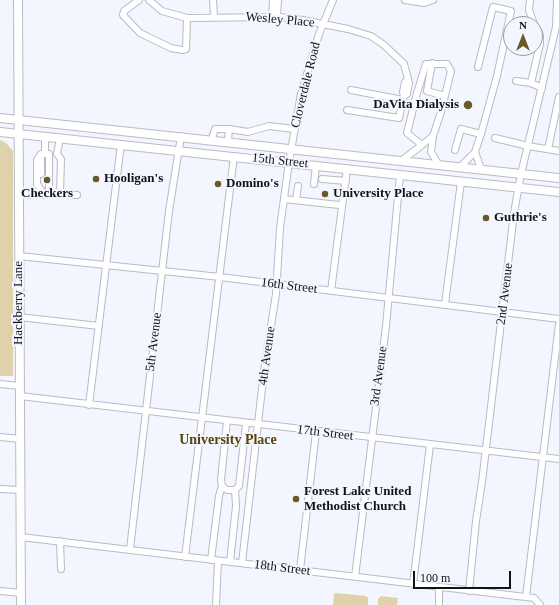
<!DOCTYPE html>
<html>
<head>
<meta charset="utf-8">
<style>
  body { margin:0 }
  #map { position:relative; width:559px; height:605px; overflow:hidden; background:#f3f6ff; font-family:Georgia,serif }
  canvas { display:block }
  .north { position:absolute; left:503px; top:16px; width:40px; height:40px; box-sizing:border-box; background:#f3f6ff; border:1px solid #999ba2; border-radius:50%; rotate:0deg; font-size:11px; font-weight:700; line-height:16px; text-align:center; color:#121317 }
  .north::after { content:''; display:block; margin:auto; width:14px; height:18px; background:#695927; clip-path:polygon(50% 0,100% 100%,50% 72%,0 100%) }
  .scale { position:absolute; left:413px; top:571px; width:98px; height:18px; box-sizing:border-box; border:2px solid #121317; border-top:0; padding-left:5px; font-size:12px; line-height:14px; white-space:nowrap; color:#121317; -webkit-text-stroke:3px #f3f6ff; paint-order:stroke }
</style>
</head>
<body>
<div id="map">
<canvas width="559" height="605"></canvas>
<div class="north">N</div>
<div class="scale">100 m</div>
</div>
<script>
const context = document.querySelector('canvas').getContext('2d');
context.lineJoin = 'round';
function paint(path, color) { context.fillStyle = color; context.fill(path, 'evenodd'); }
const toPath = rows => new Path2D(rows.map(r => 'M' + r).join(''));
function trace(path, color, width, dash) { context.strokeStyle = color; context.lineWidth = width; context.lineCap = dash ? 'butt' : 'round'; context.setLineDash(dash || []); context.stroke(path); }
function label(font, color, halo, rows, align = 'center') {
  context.font = font + ' Georgia,serif'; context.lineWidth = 4; context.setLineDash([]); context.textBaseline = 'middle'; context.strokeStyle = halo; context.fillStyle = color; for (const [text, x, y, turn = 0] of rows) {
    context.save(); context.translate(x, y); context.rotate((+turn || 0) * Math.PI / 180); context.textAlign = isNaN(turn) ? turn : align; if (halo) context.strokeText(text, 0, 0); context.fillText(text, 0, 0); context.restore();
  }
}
const green = toPath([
  [0,140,6,143,13,151,13,376,0,376],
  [336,593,366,596,368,598,368,605,333,605,334,594],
  [381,596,398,598,397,605,378,605,378,599]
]);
const minor = toPath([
  [139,0,124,11,123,15,140,33,171,48,182,50,186,49,187,18],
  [149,0,162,11,187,18,280,17,303,20,348,29,371,36,384,45,404,64,409,83,407,94,404,96,403,92,405,82,407,80],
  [213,0,214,17],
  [405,0,424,3,433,0],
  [530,0,529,10,534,24],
  [272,17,273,0],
  [277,17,278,0],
  [432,63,427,91,445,96],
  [516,81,531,83,542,88],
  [531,83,540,44,540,35,535,26],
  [351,90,403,100],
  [347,110,399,118,404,96],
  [229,129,248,132,269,126,294,129],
  [433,136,431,152,439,165],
  [60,138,57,154,61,159,60,194],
  [495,138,528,146,559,151],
  [212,139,215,129,229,129,228,141],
  [548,149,559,97],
  [455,150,461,129,481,134],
  [475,152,481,169],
  [45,154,45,136],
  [401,161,422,145,433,136,441,112,451,71,447,64,426,64,417,93,407,133,422,145],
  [460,167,475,152,481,134,497,76,511,11,493,7,478,67],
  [41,174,41,154],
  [49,175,49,154],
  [49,179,49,195],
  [322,179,346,181],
  [314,184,316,165],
  [41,190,37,184,37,160,41,154],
  [18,195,77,195],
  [284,199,339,205],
  [296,200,298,186],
  [19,256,220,277,559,319],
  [331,291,347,169],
  [445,304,461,182],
  [19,317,99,326],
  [0,384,20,386],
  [20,396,559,459],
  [89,405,121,144],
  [227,421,221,480,222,486,227,490,235,490,239,486,246,423],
  [0,437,20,439],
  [0,489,20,490],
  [21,537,534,598,540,605],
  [60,541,61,569],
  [130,549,169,211,181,136],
  [185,557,234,156],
  [211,560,219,496,222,486],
  [230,562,236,506,235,490],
  [242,563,264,371,276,294,280,228,289,162,301,94,319,34,333,0],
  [300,570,316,432],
  [355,577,386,326,400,175],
  [413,584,430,445],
  [439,587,439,605],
  [0,591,21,593],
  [469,591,476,521,482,482,514,213,521,174,556,27,557,0],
  [526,597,559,324],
  [216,605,218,561]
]);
const major = toPath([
  [18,0,21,605],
  [0,118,559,178],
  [0,132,559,192]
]);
const markers = [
  [468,105,5,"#695927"],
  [96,179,4,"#695927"],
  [47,180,4,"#695927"],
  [218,184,4,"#695927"],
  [325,194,4,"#695927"],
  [486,218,4,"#695927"],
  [296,499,4,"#695927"]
];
const streetNames = [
  ["Wesley Place",280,20,5],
  ["Cloverdale Road",306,85,-76],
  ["15th Street",280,161,6],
  ["16th Street",289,286,7],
  ["2nd Avenue",505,294,-83],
  ["Hackberry Lane",19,303,-90],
  ["5th Avenue",154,342,-83],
  ["4th Avenue",267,356,-82],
  ["3rd Avenue",379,376,-82],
  ["17th Street",325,433,7],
  ["18th Street",282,568,7]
];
const poiNames = [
  ["DaVita Dialysis",459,105,"right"],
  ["Hooligan's",104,179],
  ["Domino's",226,184],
  ["Checkers",47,194,"center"],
  ["University Place",333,194],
  ["Guthrie's",494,218],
  ["Forest Lake United",304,492],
  ["Methodist Church",304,507]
];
const neighbourhoodNames = [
  ["University Place",228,440]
];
paint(green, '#dfd2aa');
trace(minor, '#b8bbc6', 8);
trace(major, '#b8bbc6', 10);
trace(minor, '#fff', 6);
trace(major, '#fff', 8);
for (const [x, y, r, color] of markers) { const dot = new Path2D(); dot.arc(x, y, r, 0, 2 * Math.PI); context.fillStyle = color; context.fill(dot); trace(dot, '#f3f6ff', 1.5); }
label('13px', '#121317', '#f3f6ff', streetNames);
label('bold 13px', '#121317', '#f3f6ff', poiNames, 'left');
label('bold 14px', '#574503', '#f3f6ff', neighbourhoodNames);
</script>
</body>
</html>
